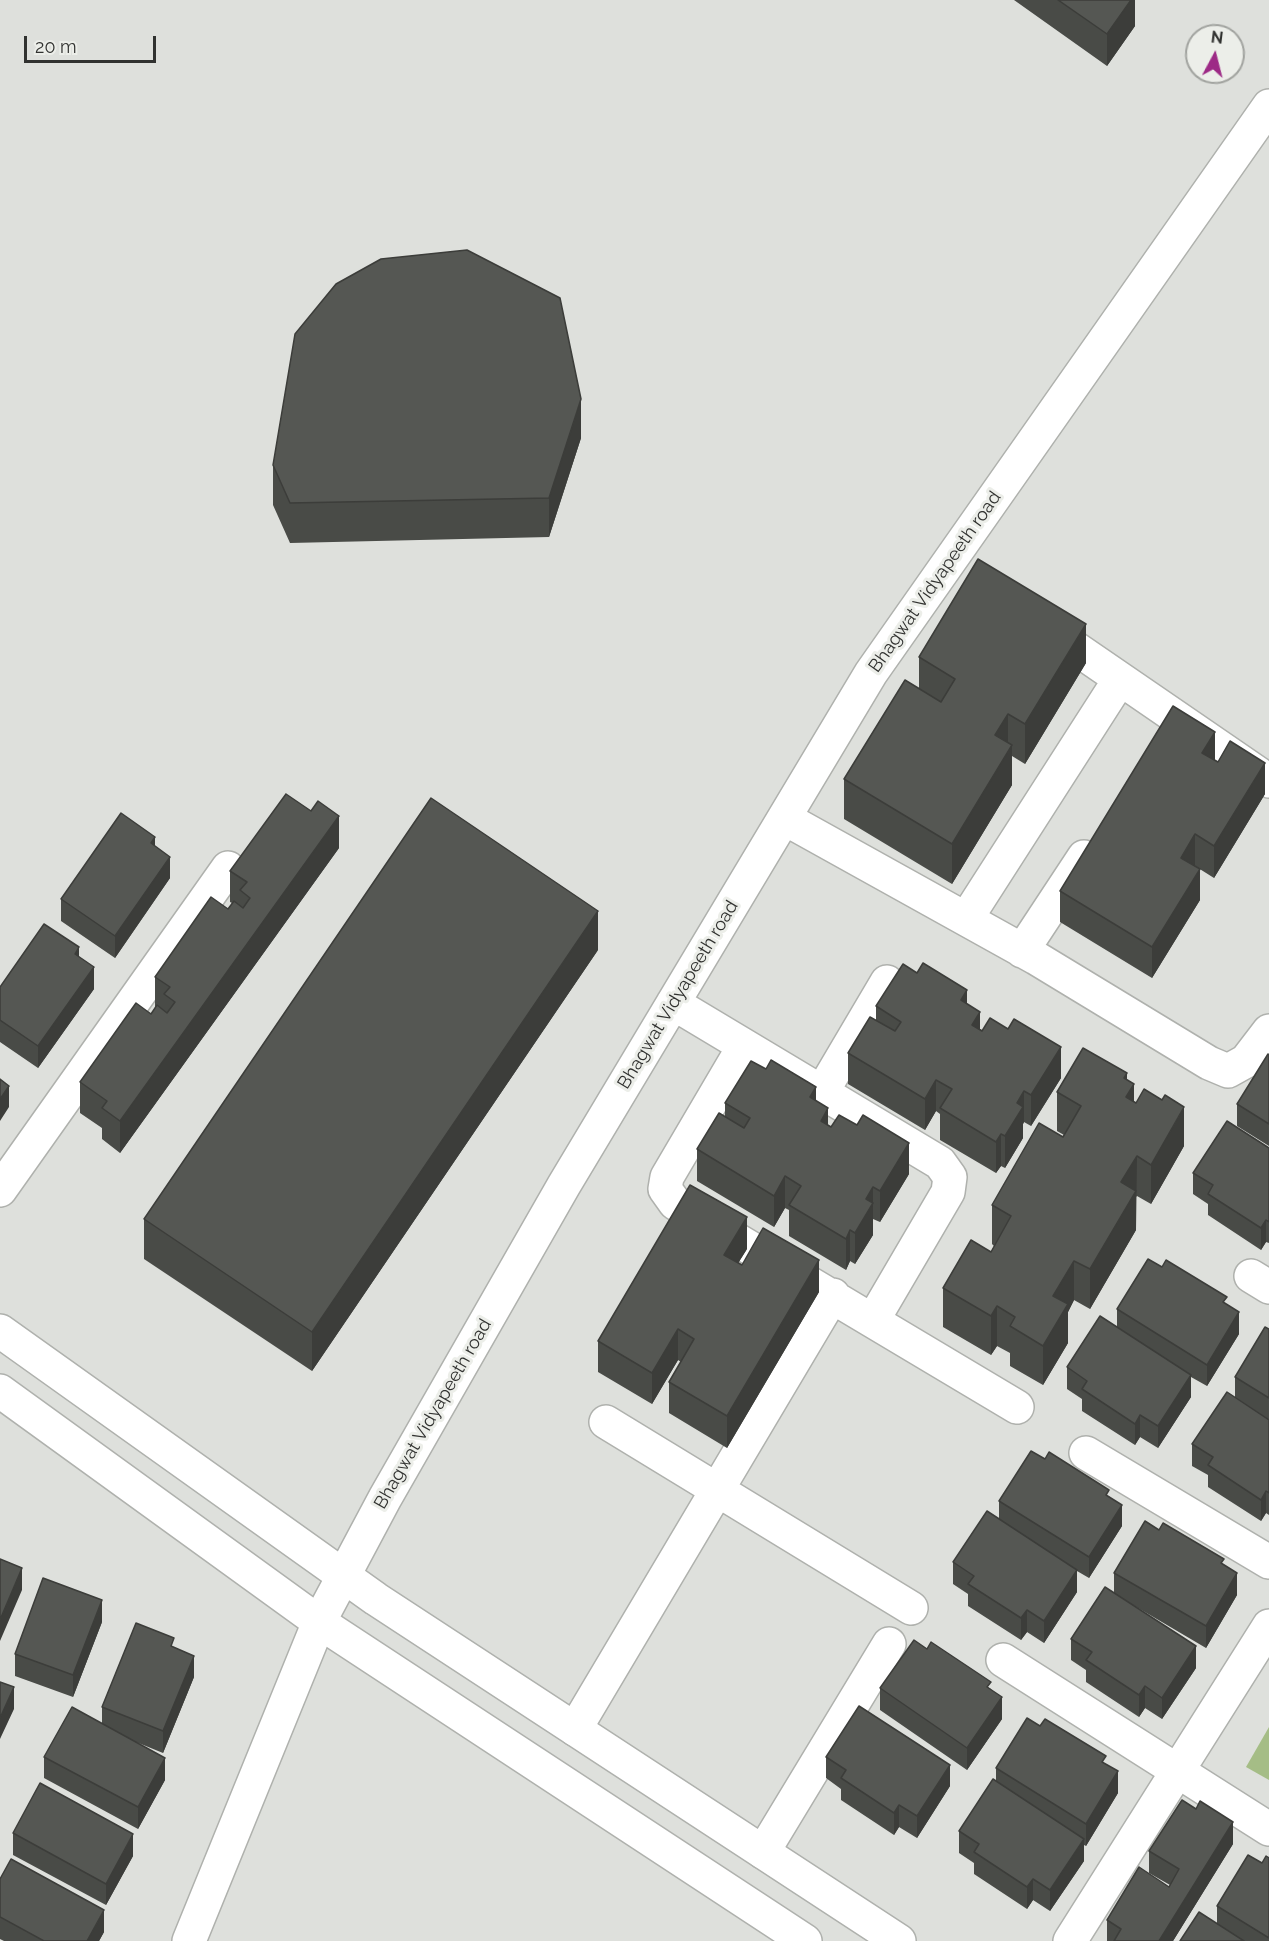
<!DOCTYPE html>
<html>
<head>
<meta charset="utf-8">
<style>
  body { margin:0 }
  #map { position:relative; width:1269px; height:1941px; overflow:hidden; background:#dee0dc; font-family:Raleway,sans-serif }
  canvas { display:block }
  .north { position:absolute; left:1185px; top:24px; width:60px; height:60px; box-sizing:border-box; background:#eceee9; border:2px solid #a1a39f; border-radius:50%; rotate:7deg; font-size:16px; font-weight:700; line-height:24px; text-align:center; color:#313230 }
  .north::after { content:''; display:block; margin:auto; width:21px; height:27px; background:#9d2a86; clip-path:polygon(50% 0,100% 100%,50% 72%,0 100%) }
  .scale { position:absolute; left:24px; top:36px; width:132px; height:27px; box-sizing:border-box; border:3px solid #313230; border-top:0; padding-left:8px; font-size:18px; line-height:21px; white-space:nowrap; color:#313230; -webkit-text-stroke:4px #eceee9; paint-order:stroke }
</style>
</head>
<body>
<div id="map">
<canvas width="1269" height="1941"></canvas>
<div class="north">N</div>
<div class="scale">20 m</div>
</div>
<script>
const context = document.querySelector('canvas').getContext('2d');
context.lineJoin = 'round';
function paint(path, color) { context.fillStyle = color; context.fill(path, 'evenodd'); }
const toPath = rows => new Path2D(rows.map(r => 'M' + r).join(''));
function trace(path, color, width, dash) { context.strokeStyle = color; context.lineWidth = width; context.lineCap = dash ? 'butt' : 'round'; context.setLineDash(dash || []); context.stroke(path); }
function label(font, color, halo, rows, align = 'center') {
  context.font = font + ' Raleway,sans-serif'; context.lineWidth = 6; context.setLineDash([]); context.textBaseline = 'middle'; context.strokeStyle = halo; context.fillStyle = color; for (const [text, x, y, turn = 0] of rows) {
    context.save(); context.translate(x, y); context.rotate((+turn || 0) * Math.PI / 180); context.textAlign = isNaN(turn) ? turn : align; if (halo) context.strokeText(text, 0, 0); context.fillText(text, 0, 0); context.restore();
  }
}
const green = toPath([
  [1269,1727,1269,1780,1246,1767]
]);
const minor = toPath([
  [1049,630,1269,781],
  [784,818,1036,958,1209,1063,1228,1071,1246,1061,1269,1031],
  [966,919,1120,679],
  [1022,951,1084,857],
  [673,1003,940,1163,950,1177,948,1192,873,1320],
  [744,1046,667,1177,665,1189,675,1203,1017,1407],
  [822,1092,887,982],
  [0,1190,228,868],
  [1251,1276,1269,1287],
  [606,1422,911,1608],
  [1086,1453,1269,1562],
  [1003,1660,1269,1829],
  [575,1729,833,1295],
  [763,1852,889,1644],
  [189,1941,319,1622,385,1498,564,1185,871,673,1269,106],
  [1070,1941,1269,1626]
]);
const tertiary = toPath([
  [0,1331,376,1599,899,1941],
  [0,1391,319,1622,805,1941]
]);
const wall = toPath([
  [1014,0,1135,0,1135,26,1107,66],
  [581,438,549,537,290,543,273,505,273,465],
  [919,657,1086,663,1025,764,1012,756,1012,785,952,884,844,819,844,779,919,689],
  [1215,760,1265,794,1214,878,1195,866,1200,900,1152,978,1060,922,1060,891],
  [155,846,170,878,115,958,61,921,61,899],
  [339,848,120,1153,102,1139,102,1128,80,1113,80,1082,151,1014,155,1008,155,977,228,909,232,903,230,902,230,871],
  [598,950,312,1371,144,1259,144,1219],
  [79,957,94,989,38,1068,0,1042,0,987],
  [967,1004,980,1029,1061,1078,1031,1126,1024,1122,1023,1124,1023,1138,1005,1168,1001,1166,996,1173,940,1140,940,1114,936,1111,925,1130,848,1084,848,1053,876,1020,876,1006],
  [1269,1055,1269,1146,1237,1126,1237,1104],
  [1127,1079,1134,1102,1184,1146,1151,1204,1137,1196,1136,1197,1136,1230,1090,1309,1074,1300,1068,1312,1068,1343,1043,1385,1010,1366,1010,1353,997,1346,991,1355,943,1327,943,1288,991,1252,994,1246,992,1244,992,1205,1063,1137,1064,1135,1057,1131,1057,1092],
  [816,1101,828,1126,909,1174,880,1222,873,1219,873,1235,855,1264,850,1261,846,1270,789,1236,789,1210,785,1208,774,1227,697,1181,697,1149,725,1117,725,1103],
  [1269,1148,1269,1243,1266,1242,1261,1250,1208,1215,1208,1204,1193,1194,1193,1173],
  [747,1249,738,1263,742,1265,819,1292,727,1448,669,1413,669,1382,681,1362,678,1360,652,1404,598,1372,598,1341],
  [1227,1305,1239,1334,1207,1386,1191,1377,1191,1397,1158,1448,1140,1437,1135,1445,1082,1411,1082,1399,1067,1389,1067,1367,1117,1327,1117,1309],
  [1269,1329,1269,1515,1266,1513,1261,1521,1208,1487,1208,1475,1192,1466,1192,1444,1235,1397,1235,1377],
  [1109,1496,1122,1526,1089,1578,1077,1571,1077,1592,1044,1643,1027,1632,1021,1640,968,1606,968,1594,953,1584,953,1562,999,1519,999,1501],
  [1159,1530,1224,1565,1237,1595,1206,1648,1133,1605,1196,1668,1162,1719,1145,1708,1139,1717,1086,1682,1086,1670,1071,1660,1071,1639,1114,1593,1114,1573],
  [102,1622,73,1697,15,1676,15,1654],
  [174,1647,194,1677,163,1753,136,1742,165,1780,138,1829,44,1778,44,1757,102,1724,102,1707],
  [927,1649,991,1689,1002,1719,967,1770,880,1710,880,1688],
  [826,1757,950,1786,917,1838,899,1827,894,1835,841,1800,841,1789,826,1778],
  [1106,1764,1118,1793,1086,1846,1084,1845,1084,1861,1050,1911,1033,1900,1027,1909,974,1874,974,1863,959,1853,959,1831,996,1781,996,1768],
  [13,1833,133,1856,106,1905,13,1855],
  [1233,1844,1173,1941,1107,1941,1107,1920,1169,1887,1170,1885,1149,1873,1149,1851],
  [1269,1858,1269,1941,1180,1941,1217,1923,1217,1906,1262,1863],
  [0,1879,104,1932,99,1941,4,1941,0,1939]
]);
const shadedWall = toPath([
  [1131,0,1135,0,1135,26,1107,66,1107,34],
  [581,399,581,438,549,537,549,498],
  [1086,624,1086,663,1025,764,1025,724],
  [1008,714,1008,753,1012,745,1012,785,952,884,952,844,995,735],
  [1215,732,1215,763,1202,753],
  [1265,763,1265,794,1214,878,1214,846],
  [339,816,339,848,120,1153,120,1121],
  [1195,834,1195,866,1181,858],
  [155,837,155,859,151,843],
  [170,857,170,878,115,958,115,936],
  [1200,869,1200,900,1152,978,1152,947],
  [598,911,598,950,312,1371,312,1332],
  [79,947,79,969,75,954],
  [94,967,94,989,38,1068,38,1046],
  [967,990,967,1021,961,1000],
  [980,1012,980,1043,972,1025],
  [1061,1047,1061,1078,1031,1126,1031,1095],
  [1127,1073,1127,1096,1134,1084,1134,1123,1126,1114,1124,1078],
  [936,1080,936,1111,925,1130,925,1099],
  [9,1086,9,1107,0,1121,0,1099],
  [816,1087,816,1118,810,1097],
  [1024,1091,1024,1122,1023,1124,1023,1138,1005,1168,1005,1136,1017,1103],
  [1184,1107,1184,1146,1151,1204,1151,1165],
  [828,1108,828,1139,821,1121],
  [1001,1134,1001,1166,996,1173,996,1142],
  [909,1143,909,1174,880,1222,880,1191],
  [1137,1156,1136,1230,1090,1309,1090,1269,1121,1182],
  [785,1176,785,1208,774,1227,774,1196],
  [873,1187,873,1235,855,1264,855,1233,866,1199],
  [747,1217,747,1249,724,1286,724,1255],
  [1266,1220,1266,1242,1261,1250,1261,1228],
  [850,1230,850,1261,846,1270,846,1239],
  [819,1260,819,1292,727,1448,727,1416],
  [1074,1261,1074,1300,1068,1312,1068,1343,1043,1385,1043,1346,1053,1296],
  [997,1306,997,1346,991,1355,991,1316],
  [1239,1312,1239,1334,1207,1386,1207,1365],
  [678,1329,678,1360,652,1404,652,1373],
  [1191,1375,1191,1397,1158,1448,1158,1426],
  [1140,1415,1140,1437,1135,1445,1135,1424],
  [1266,1491,1266,1513,1261,1521,1261,1500],
  [1122,1505,1122,1526,1089,1578,1089,1557],
  [22,1568,22,1590,0,1641,0,1620],
  [1077,1570,1077,1592,1044,1643,1044,1621],
  [1237,1573,1237,1595,1206,1648,1206,1626],
  [102,1600,102,1622,73,1697,73,1675],
  [1027,1610,1027,1632,1021,1640,1021,1618],
  [1196,1646,1196,1668,1162,1719,1162,1698],
  [194,1656,194,1677,163,1753,163,1731],
  [1145,1686,1145,1708,1139,1717,1139,1695],
  [14,1687,14,1709,0,1739,0,1718],
  [1002,1697,1002,1719,967,1770,967,1748],
  [165,1758,165,1780,138,1829,138,1807],
  [950,1765,950,1786,917,1838,917,1816],
  [1118,1771,1118,1793,1086,1846,1086,1824],
  [899,1805,899,1827,894,1835,894,1813],
  [1233,1822,1233,1844,1173,1941,1159,1941],
  [133,1834,133,1856,106,1905,106,1884],
  [1084,1839,1084,1861,1050,1911,1050,1890],
  [1033,1879,1033,1900,1027,1909,1027,1887],
  [104,1910,104,1932,99,1941,87,1941]
]);
const building = toPath([
  [1058,0,1131,0,1107,34,1058,0],
  [467,250,560,298,581,399,549,498,290,503,273,465,295,334,336,284,381,259,467,250],
  [978,559,1086,624,1025,724,1008,714,995,735,1012,745,952,844,844,779,905,680,941,702,955,679,919,657,978,559],
  [1173,706,1215,732,1202,753,1218,762,1230,741,1265,763,1214,846,1195,834,1181,858,1200,869,1152,947,1060,891,1173,706],
  [286,794,311,811,318,801,339,816,120,1121,102,1108,107,1101,80,1082,136,1003,151,1014,157,1005,167,1013,175,1002,164,994,170,987,155,977,211,897,228,909,234,901,243,908,250,898,240,890,247,882,230,871,286,794],
  [431,798,598,911,312,1332,144,1219,431,798],
  [121,813,155,837,151,843,170,857,115,936,61,899,121,813],
  [44,924,79,947,75,954,94,967,38,1046,0,1020,0,987,44,924],
  [923,963,967,990,961,1000,980,1012,972,1025,982,1031,990,1018,1008,1029,1014,1019,1061,1047,1031,1095,1024,1091,1017,1103,1023,1107,1005,1136,1001,1134,996,1142,940,1108,952,1089,936,1080,925,1099,848,1053,870,1017,895,1031,901,1022,876,1006,903,964,917,973,923,963],
  [1083,1048,1127,1073,1124,1078,1134,1084,1126,1097,1136,1103,1144,1089,1162,1100,1165,1095,1184,1107,1151,1165,1137,1156,1121,1182,1136,1191,1090,1269,1074,1261,1053,1296,1068,1304,1043,1346,1010,1326,1015,1317,997,1306,991,1316,943,1288,971,1240,991,1252,1011,1216,992,1205,1039,1123,1063,1137,1081,1106,1057,1092,1083,1048],
  [1268,1054,1269,1055,1269,1124,1237,1104,1268,1054],
  [771,1060,816,1087,810,1097,828,1108,821,1121,831,1127,839,1115,857,1125,863,1115,909,1143,880,1191,873,1187,866,1199,873,1203,855,1233,850,1230,846,1239,789,1205,801,1186,785,1176,774,1196,697,1149,719,1113,744,1128,750,1118,725,1103,751,1061,766,1069,771,1060],
  [0,1079,9,1086,0,1099,0,1079],
  [1227,1121,1269,1148,1269,1222,1266,1220,1261,1228,1208,1194,1213,1185,1193,1173,1227,1121],
  [690,1185,747,1217,724,1255,742,1265,763,1228,819,1260,727,1416,669,1382,694,1339,678,1329,652,1373,598,1341,690,1185],
  [1148,1259,1162,1267,1166,1260,1227,1297,1223,1302,1239,1312,1207,1365,1117,1309,1148,1259],
  [1100,1316,1191,1375,1158,1426,1140,1415,1135,1424,1082,1389,1087,1381,1067,1367,1100,1316],
  [1265,1327,1269,1329,1269,1398,1235,1377,1265,1327],
  [1227,1392,1269,1420,1269,1493,1266,1491,1261,1500,1208,1465,1213,1457,1192,1444,1227,1392],
  [1031,1451,1045,1459,1049,1452,1109,1490,1106,1495,1122,1505,1089,1557,999,1501,1031,1451],
  [987,1511,1077,1570,1044,1621,1027,1610,1021,1618,968,1584,974,1576,953,1562,987,1511],
  [1145,1521,1159,1530,1163,1523,1224,1559,1221,1563,1237,1573,1206,1626,1114,1573,1145,1521],
  [0,1559,22,1568,0,1620,0,1559],
  [43,1578,102,1600,73,1675,15,1654,43,1578],
  [1105,1587,1196,1646,1162,1698,1145,1686,1139,1695,1086,1660,1092,1652,1071,1639,1105,1587],
  [136,1623,174,1638,171,1646,194,1656,163,1731,102,1707,136,1623],
  [914,1640,927,1649,931,1642,991,1682,987,1687,1002,1697,967,1748,880,1688,914,1640],
  [0,1682,14,1687,0,1718,0,1682],
  [859,1706,950,1765,917,1816,899,1805,894,1813,841,1778,846,1770,826,1757,859,1706],
  [72,1707,165,1758,138,1807,44,1757,72,1707],
  [1027,1718,1040,1726,1045,1719,1106,1756,1102,1762,1118,1771,1086,1824,996,1768,1027,1718],
  [993,1779,1084,1839,1050,1890,1033,1879,1027,1887,974,1852,979,1844,959,1831,993,1779],
  [40,1783,133,1834,106,1884,13,1833,40,1783],
  [1182,1800,1196,1809,1200,1801,1233,1822,1159,1941,1114,1941,1121,1929,1107,1920,1139,1867,1169,1887,1179,1869,1149,1851,1182,1800],
  [1248,1855,1262,1863,1266,1856,1269,1858,1269,1938,1217,1906,1248,1855],
  [11,1859,104,1910,87,1941,44,1941,0,1917,0,1879,11,1859],
  [1199,1912,1244,1941,1180,1941,1199,1912]
]);
const streetNames = [
  ["Bhagwat Vidyapeeth road",935,582,-55],
  ["Bhagwat Vidyapeeth road",678,995,-59],
  ["Bhagwat Vidyapeeth road",433,1414,-60]
];
paint(green, '#a5bd86');
trace(minor, '#afb1ad', 36);
trace(tertiary, '#afb1ad', 36);
trace(minor, '#fff', 33);
trace(tertiary, '#fff', 33);
paint(wall, '#494b47');
paint(shadedWall, '#3c3d3a');
paint(building, '#555753');
trace(building, '#3c3d3a', 1.5);
label('18px', '#313230', '#eceee9', streetNames);
</script>
</body>
</html>
